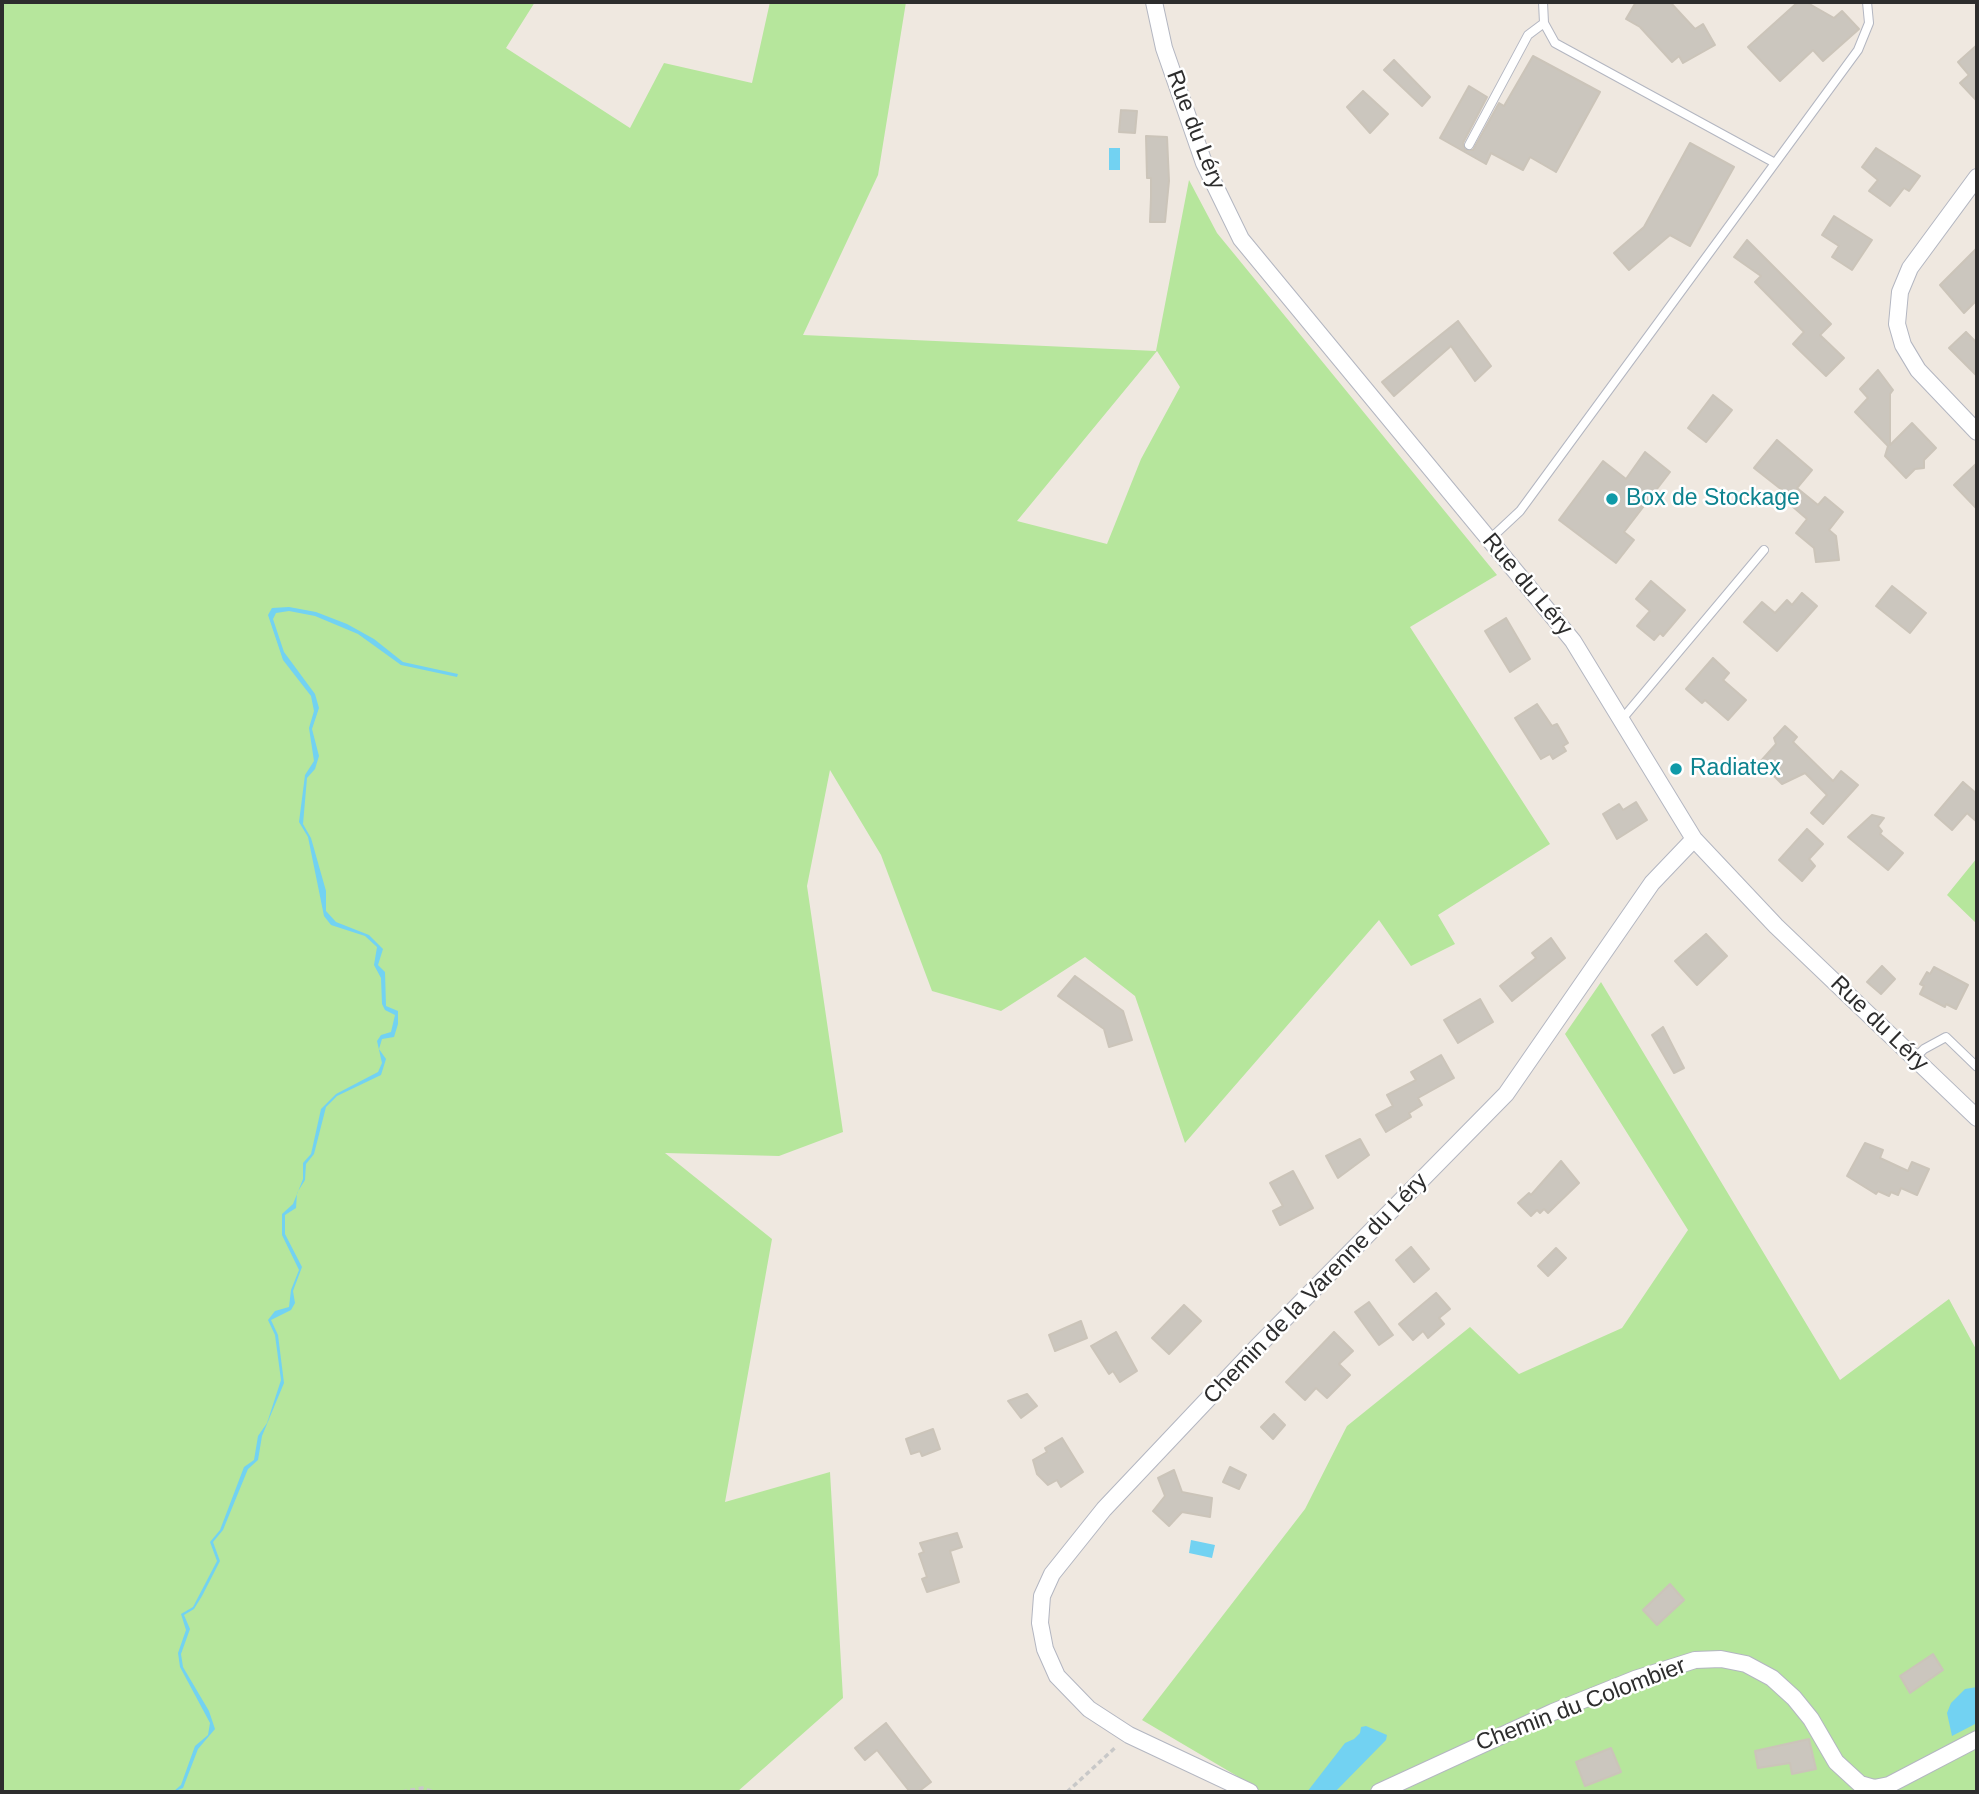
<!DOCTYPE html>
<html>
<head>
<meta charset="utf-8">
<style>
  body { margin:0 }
  #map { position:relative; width:1979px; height:1794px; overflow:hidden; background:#efe8e0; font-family:Arial,sans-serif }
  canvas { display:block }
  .frame { position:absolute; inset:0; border:4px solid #2d2d2d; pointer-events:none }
</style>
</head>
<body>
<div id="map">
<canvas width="1979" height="1794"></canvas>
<div class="frame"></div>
</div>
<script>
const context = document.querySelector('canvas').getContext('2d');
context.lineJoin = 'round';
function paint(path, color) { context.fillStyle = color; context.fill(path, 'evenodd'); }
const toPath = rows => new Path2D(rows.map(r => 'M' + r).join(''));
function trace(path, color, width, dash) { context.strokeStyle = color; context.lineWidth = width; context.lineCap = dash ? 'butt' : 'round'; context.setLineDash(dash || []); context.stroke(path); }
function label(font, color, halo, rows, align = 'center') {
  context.font = font + ' Arial,sans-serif'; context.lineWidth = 5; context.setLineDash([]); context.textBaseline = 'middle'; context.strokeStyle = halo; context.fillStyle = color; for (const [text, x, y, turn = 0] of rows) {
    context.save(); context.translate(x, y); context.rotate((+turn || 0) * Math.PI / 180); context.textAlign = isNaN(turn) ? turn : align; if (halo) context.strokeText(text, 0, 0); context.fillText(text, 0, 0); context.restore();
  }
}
const green = toPath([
  [2,2,535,2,506,48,630,128,664,63,752,83,770,2,906,2,878,175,803,335,1156,351,1189,180,1217,233,1497,575,1410,627,1550,844,1438,915,1455,944,1411,966,1379,920,1185,1143,1135,996,1085,957,1001,1011,932,991,881,855,830,770,807,886,843,1132,779,1156,665,1153,772,1239,725,1502,830,1472,843,1698,737,1792,2,1792],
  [1157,351,1180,387,1141,459,1107,544,1017,521],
  [1977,858,1977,924,1947,895],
  [1601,982,1840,1380,1949,1299,1977,1351,1977,1792,1232,1792,1237,1776,1142,1720,1305,1509,1347,1426,1470,1327,1519,1374,1622,1328,1688,1230,1565,1034]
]);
const water = toPath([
  [1120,148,1120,170,1109,170,1109,148],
  [289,607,316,612,347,624,374,639,403,662,458,674,457,677,401,665,358,634,315,616,289,611,276,613,273,619,284,652,315,694,319,708,312,729,319,756,315,769,307,778,303,824,311,838,326,891,326,911,336,922,369,935,383,949,378,965,385,972,386,1006,398,1011,398,1024,394,1037,382,1039,379,1049,386,1059,381,1075,337,1096,326,1107,314,1154,306,1164,305,1180,297,1193,296,1208,285,1215,285,1234,302,1267,293,1291,295,1303,291,1310,271,1320,278,1335,284,1383,262,1436,258,1460,248,1469,223,1530,213,1542,220,1561,202,1596,194,1609,184,1615,190,1629,181,1654,183,1667,209,1711,215,1729,198,1749,183,1788,173,1792,181,1785,195,1746,208,1735,210,1723,180,1667,178,1653,186,1630,181,1614,193,1607,217,1561,210,1542,220,1530,244,1467,254,1460,258,1436,267,1423,281,1380,275,1335,268,1320,275,1311,289,1307,291,1290,299,1270,282,1235,282,1214,293,1204,303,1179,303,1163,311,1154,321,1109,336,1094,378,1072,382,1063,377,1041,381,1035,391,1032,395,1015,385,1010,382,1004,381,978,374,965,377,947,365,936,331,925,324,916,308,837,299,822,305,775,314,761,309,728,314,711,311,696,283,660,268,615,272,608],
  [1191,1540,1215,1545,1212,1558,1189,1553],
  [1977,1687,1977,1723,1952,1736,1947,1713,1951,1703,1965,1689],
  [1366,1726,1387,1735,1386,1740,1335,1792,1307,1792,1345,1743,1354,1739,1360,1733,1361,1727]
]);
const building = toPath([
  [1636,2,1670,2,1695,29,1703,24,1715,45,1683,63,1679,56,1672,62,1640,27,1626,19,1636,2],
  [1798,2,1806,2,1834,18,1842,11,1859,29,1823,61,1813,50,1780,81,1748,47,1798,2],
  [1977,45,1977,101,1960,83,1969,75,1958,62,1977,45],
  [1533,56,1600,92,1556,172,1530,157,1523,170,1491,153,1486,164,1440,138,1469,86,1487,97,1463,143,1465,150,1473,150,1499,103,1504,106,1533,56],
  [1394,60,1430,97,1422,106,1384,70,1394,60],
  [1363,91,1388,114,1370,133,1347,107,1363,91],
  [1121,110,1137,111,1135,133,1119,132,1121,110],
  [1146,136,1167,137,1169,181,1165,222,1150,222,1151,197,1151,178,1147,178,1146,136],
  [1690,143,1734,167,1690,246,1670,235,1629,270,1614,253,1644,227,1690,143],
  [1876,148,1920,176,1909,191,1904,188,1890,206,1869,191,1878,180,1862,167,1876,148],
  [1834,216,1872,240,1852,270,1832,257,1839,246,1822,235,1834,216],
  [1747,240,1831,324,1820,335,1844,358,1826,376,1793,344,1804,332,1755,282,1761,276,1734,257,1747,240],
  [1977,248,1977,300,1964,313,1940,285,1977,248],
  [1458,321,1491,366,1475,381,1451,346,1394,396,1382,382,1458,321],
  [1966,332,1977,343,1977,376,1949,348,1966,332],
  [1878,370,1893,390,1890,394,1890,445,1912,423,1936,448,1924,460,1924,468,1915,469,1906,478,1885,456,1888,446,1855,412,1868,398,1860,389,1878,370],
  [1713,395,1732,410,1706,442,1688,428,1713,395],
  [1777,440,1812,470,1797,488,1818,505,1825,497,1843,512,1829,530,1836,536,1839,560,1816,562,1814,548,1796,533,1807,519,1778,494,1782,490,1754,468,1777,440],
  [1645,452,1670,472,1624,532,1634,540,1616,563,1559,520,1603,461,1626,479,1645,452],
  [1977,463,1977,509,1954,485,1977,463],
  [1651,581,1685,610,1663,636,1660,633,1654,640,1637,626,1650,611,1636,599,1651,581],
  [1892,586,1926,613,1910,633,1876,606,1892,586],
  [1802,593,1817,606,1777,651,1744,622,1762,602,1775,613,1787,600,1792,605,1802,593],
  [1506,618,1530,659,1510,672,1485,631,1506,618],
  [1713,658,1729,673,1723,680,1746,700,1728,720,1705,700,1702,703,1686,689,1713,658],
  [1537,704,1552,726,1557,724,1568,743,1563,746,1566,751,1553,759,1550,754,1541,759,1515,718,1537,704],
  [1785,726,1797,737,1793,742,1833,781,1841,771,1858,785,1823,824,1811,813,1827,795,1805,773,1782,784,1760,762,1776,744,1774,738,1785,726],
  [1963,782,1977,794,1977,822,1967,813,1952,830,1935,815,1963,782],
  [1636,802,1647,820,1617,839,1603,814,1619,804,1623,810,1636,802],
  [1872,815,1884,818,1878,826,1882,831,1880,834,1903,853,1888,870,1848,837,1872,815],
  [1807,829,1823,844,1809,859,1815,866,1802,881,1779,860,1807,829],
  [1706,934,1727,956,1697,985,1675,961,1706,934],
  [1551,938,1565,958,1512,1001,1500,986,1536,958,1532,953,1551,938],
  [1882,966,1895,979,1881,994,1867,982,1882,966],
  [1934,967,1968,985,1956,1009,1946,1004,1945,1007,1920,994,1924,986,1920,984,1927,972,1930,974,1934,967],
  [1075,976,1123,1011,1132,1040,1109,1047,1104,1029,1058,996,1075,976],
  [1480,999,1493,1022,1458,1043,1444,1020,1480,999],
  [1663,1027,1684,1068,1674,1073,1652,1035,1663,1027],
  [1441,1055,1454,1078,1418,1098,1422,1105,1409,1113,1411,1117,1386,1132,1376,1115,1393,1106,1387,1095,1416,1080,1411,1072,1441,1055],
  [1360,1139,1369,1155,1338,1178,1326,1156,1360,1139],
  [1865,1143,1883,1150,1880,1158,1908,1171,1912,1162,1929,1169,1917,1195,1901,1188,1898,1195,1891,1192,1889,1196,1878,1191,1876,1194,1847,1176,1865,1143],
  [1561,1161,1579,1183,1548,1213,1544,1209,1540,1213,1537,1210,1531,1216,1518,1203,1529,1193,1531,1195,1561,1161],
  [1293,1171,1313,1208,1280,1225,1273,1211,1283,1206,1270,1183,1293,1171],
  [1411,1247,1429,1269,1414,1282,1396,1260,1411,1247],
  [1556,1248,1566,1258,1548,1276,1538,1266,1556,1248],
  [1436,1293,1450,1309,1439,1318,1444,1324,1428,1338,1423,1331,1413,1340,1399,1324,1436,1293],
  [1369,1302,1393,1335,1379,1345,1355,1312,1369,1302],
  [1184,1305,1201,1321,1169,1354,1152,1338,1184,1305],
  [1081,1321,1087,1338,1055,1351,1049,1335,1081,1321],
  [1116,1332,1137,1371,1120,1382,1113,1371,1109,1374,1091,1346,1116,1332],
  [1334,1332,1353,1351,1339,1364,1350,1375,1327,1398,1316,1388,1305,1400,1286,1382,1334,1332],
  [1027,1394,1037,1406,1021,1418,1008,1401,1027,1394],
  [1274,1414,1285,1425,1273,1439,1261,1427,1274,1414],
  [933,1429,940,1449,922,1456,920,1451,911,1454,906,1439,933,1429],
  [1062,1438,1083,1472,1061,1487,1057,1480,1048,1485,1037,1474,1033,1460,1047,1452,1045,1448,1062,1438],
  [1230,1467,1246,1475,1239,1489,1223,1482,1230,1467],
  [1174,1470,1182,1492,1212,1498,1210,1517,1182,1512,1169,1526,1153,1511,1165,1496,1158,1478,1174,1470],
  [957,1533,962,1547,950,1551,959,1582,927,1592,922,1579,927,1577,919,1554,924,1552,920,1543,957,1533],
  [1670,1584,1684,1600,1657,1625,1643,1610,1670,1584],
  [1933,1654,1943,1670,1910,1693,1900,1676,1933,1654],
  [886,1723,931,1782,918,1792,910,1792,877,1750,865,1760,855,1748,886,1723],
  [1809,1739,1816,1769,1792,1774,1790,1763,1758,1768,1755,1751,1809,1739],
  [1611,1748,1621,1772,1585,1786,1576,1762,1611,1748]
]);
const path = toPath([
  [402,1792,422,1788,434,1792],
  [1067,1792,1117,1746]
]);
const lane = toPath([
  [1543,2,1544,23,1555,43,1775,163],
  [1469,145,1528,35,1544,23],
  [1489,540,1520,511,1858,50,1869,23,1867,2],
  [1623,718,1764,550],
  [1915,1058,1924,1049,1946,1037,1977,1067]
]);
const street = toPath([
  [1154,2,1164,48,1204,163,1241,239,1573,641,1694,839,1776,926,1977,1118],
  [1977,177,1910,268,1900,292,1897,324,1903,345,1918,370,1977,432],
  [1250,1792,1129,1735,1089,1709,1057,1676,1045,1649,1040,1623,1042,1596,1052,1574,1104,1509,1258,1346,1506,1094,1652,883,1694,839],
  [1379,1792,1553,1712,1635,1679,1695,1660,1721,1659,1746,1664,1772,1678,1794,1698,1811,1719,1836,1762,1860,1784,1874,1788,1889,1785,1977,1739]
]);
const markers = [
  [1612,499,7,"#0f9aa8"],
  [1676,769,7,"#0f9aa8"]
];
const streetNames = [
  ["Rue du Léry",1195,130,69],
  ["Rue du Léry",1527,585,50],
  ["Rue du Léry",1879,1024,44],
  ["Chemin de la Varenne du Léry",1316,1289,-46],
  ["Chemin du Colombier",1581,1705,-21]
];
const cultureNames = [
  ["Box de Stockage",1626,499],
  ["Radiatex",1690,769]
];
paint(green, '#b6e69c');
paint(water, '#72d2f2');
paint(building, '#cbc6be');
trace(building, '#cbc4b9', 2);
trace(lane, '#b3b6c1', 10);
trace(street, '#b3b6c1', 18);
trace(path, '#c8c8c8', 3.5, [5, 3.5]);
trace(lane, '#fff', 8);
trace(street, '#fff', 16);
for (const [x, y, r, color] of markers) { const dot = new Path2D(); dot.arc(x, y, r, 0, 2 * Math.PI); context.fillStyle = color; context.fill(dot); trace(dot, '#fff', 2.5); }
label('23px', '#2d2d2d', '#fff', streetNames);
label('23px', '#0d838f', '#fff', cultureNames, 'left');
</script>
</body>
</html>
